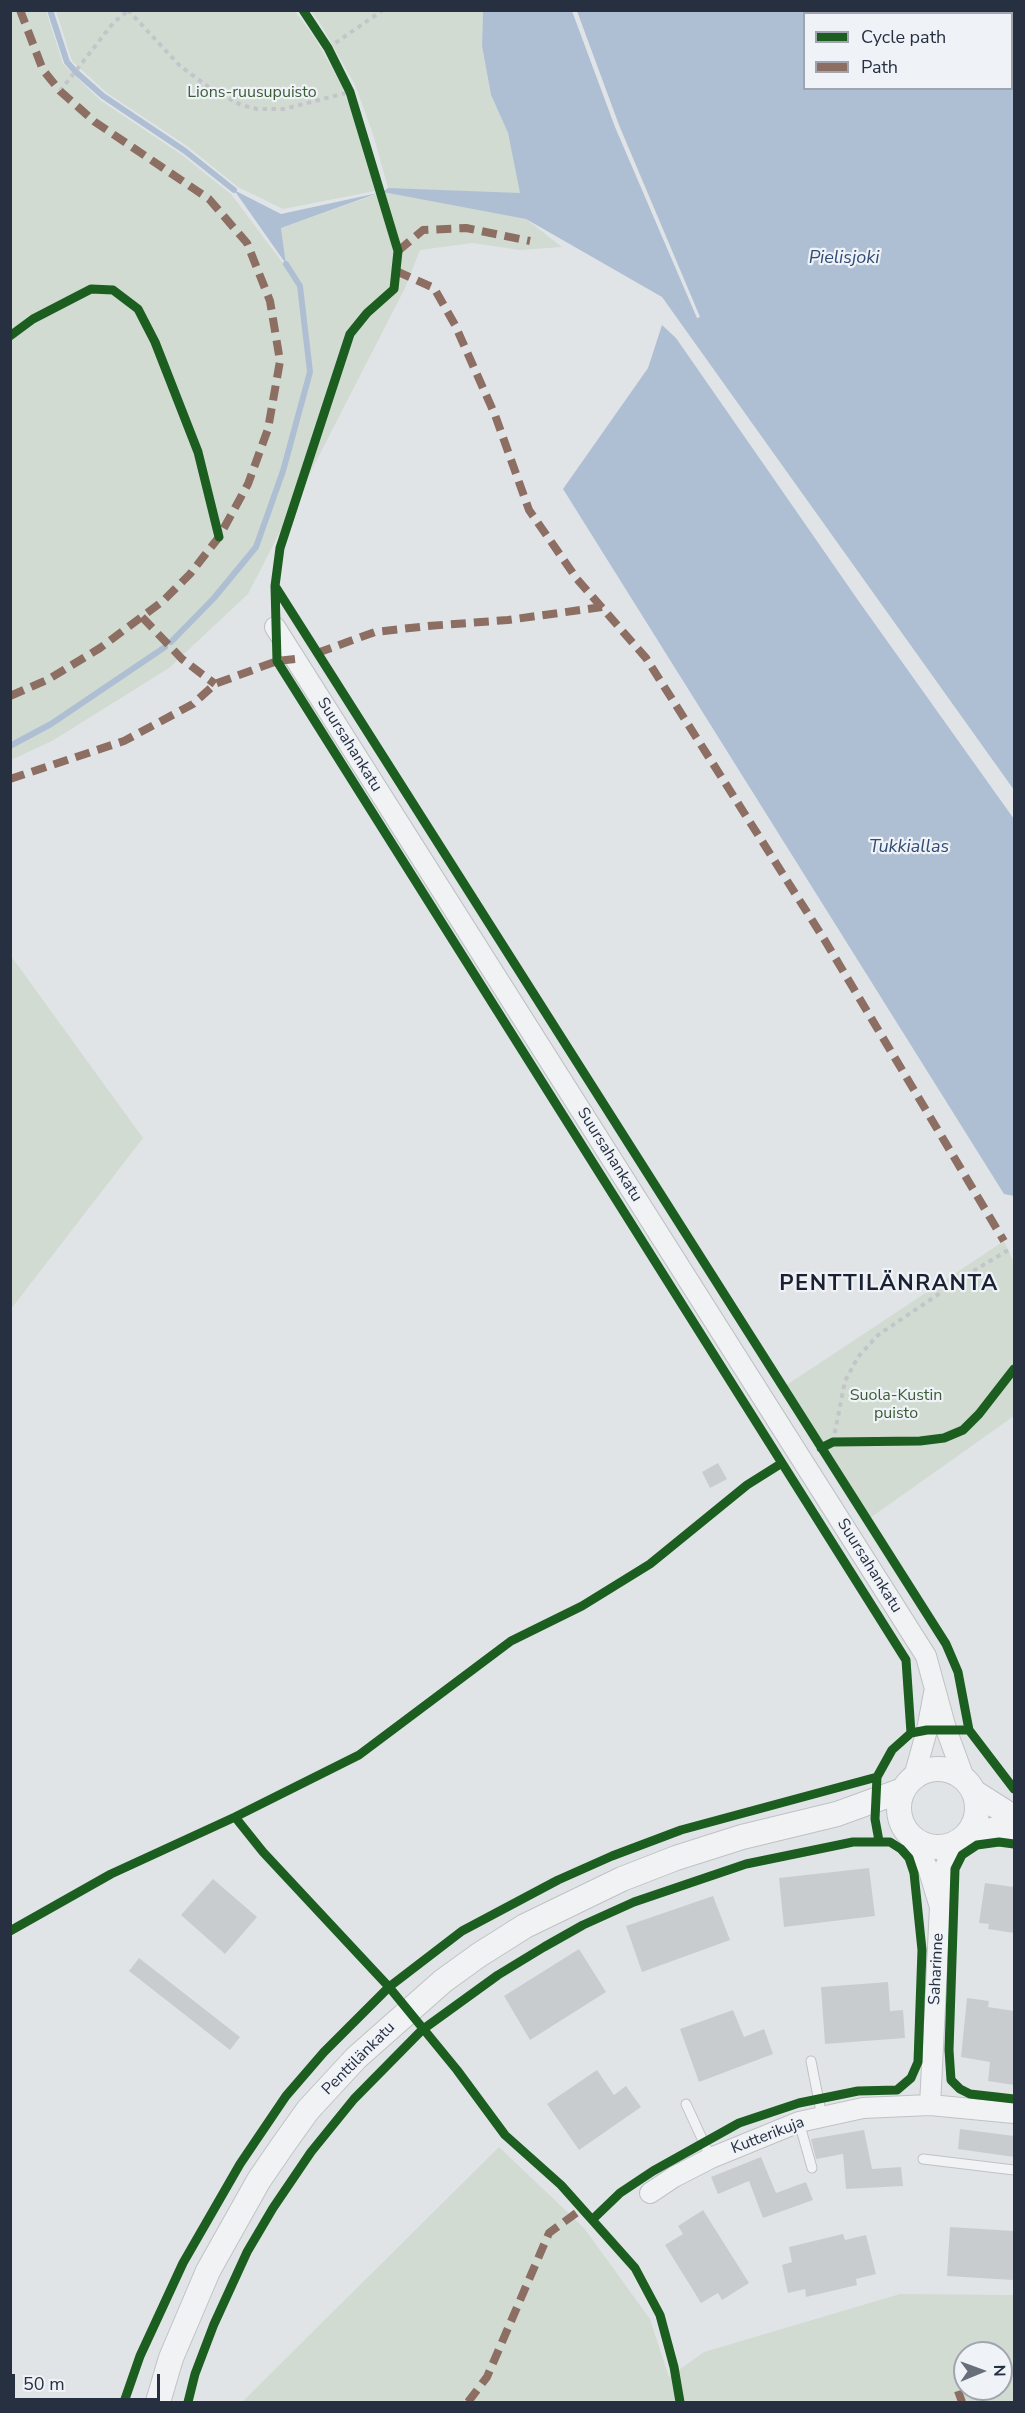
<!DOCTYPE html>
<html>
<head>
<meta charset="utf-8">
<style>
  body { margin:0 }
  #map { position:relative; width:1025px; height:2413px; overflow:hidden; background:#e1e4e7; font-family:"Nunito Sans",sans-serif }
  canvas { display:block }
  .frame { position:absolute; inset:0; border:12px solid #273041; pointer-events:none }
  .legend { position:absolute; left:803px; top:12px; width:210px; height:78px; box-sizing:border-box; background:#eff2f7; border:2px solid #9fa4ae; margin:0; padding:8px 10px; list-style:none; font-size:18px; color:#273041 }
  .legend li { display:flex; align-items:center; gap:12px; height:30px }
  .legend b { width:30px; border:2px solid #9fa4ae }
  .north { position:absolute; left:953px; top:2341px; width:60px; height:60px; box-sizing:border-box; background:#eff2f7; border:2px solid #9fa4ae; border-radius:50%; rotate:89deg; font-size:16px; font-weight:700; line-height:24px; text-align:center; color:#273041 }
  .north::after { content:''; display:block; margin:auto; width:21px; height:27px; background:#686f7b; clip-path:polygon(50% 0,100% 100%,50% 72%,0 100%) }
  .scale { position:absolute; left:12px; top:2374px; width:148px; height:27px; box-sizing:border-box; border:3px solid #273041; border-top:0; padding-left:8px; font-size:18px; line-height:21px; white-space:nowrap; color:#273041; -webkit-text-stroke:4px #eff2f7; paint-order:stroke }
</style>
</head>
<body>
<div id="map">
<canvas width="1025" height="2413"></canvas>
<div class="frame"></div>
<ul class="legend">
<li><b style="height:8px;background:#1b5e20"></b>Cycle path</li>
<li><b style="height:8px;background:#8d6e63"></b>Path</li>
</ul>
<div class="north">N</div>
<div class="scale">50 m</div>
</div>
<script>
const context = document.querySelector('canvas').getContext('2d');
context.lineJoin = 'round';
function paint(path, color) { context.fillStyle = color; context.fill(path, 'evenodd'); }
const toPath = rows => new Path2D(rows.map(r => 'M' + r).join(''));
function trace(path, color, width, dash) { context.strokeStyle = color; context.lineWidth = width; context.lineCap = dash ? 'butt' : 'round'; context.setLineDash(dash || []); context.stroke(path); }
function label(font, color, halo, rows, align = 'center') {
  context.font = font + ' "Nunito Sans",sans-serif'; context.lineWidth = 4.5; context.setLineDash([]); context.textBaseline = 'middle'; context.strokeStyle = halo; context.fillStyle = color; for (const [text, x, y, turn = 0] of rows) {
    context.save(); context.translate(x, y); context.rotate((+turn || 0) * Math.PI / 180); context.textAlign = isNaN(turn) ? turn : align; if (halo) context.strokeText(text, 0, 0); context.fillText(text, 0, 0); context.restore();
  }
}
const green = toPath([
  [10,11,46,11,63,64,100,100,182,155,231,194,285,266,286,264,281,228,383,192,388,188,373,134,355,85,320,23,311,11,483,11,482,46,491,95,508,133,526,219,562,247,520,250,472,243,420,250,405,288,248,594,169,668,52,741,11,760],
  [56,11,295,11,315,38,341,84,360,134,375,191,283,209,238,187,187,146,107,93,72,61],
  [11,956,143,1138,11,1309,10,1309],
  [1004,1241,1014,1263,1014,1416,870,1518,785,1386],
  [499,2147,584,2228,650,2319,669,2377,704,2352,900,2294,1014,2295,1014,2402,242,2402],
  [965,2353,1001,2353,1001,2389,965,2389]
]);
const water = toPath([
  [483,11,1014,11,1014,790,662,297,526,219,383,192,388,188,520,193,508,133,491,95,482,46],
  [804,14,1012,14,1012,88,804,88],
  [234,190,281,214,378,193,281,228,286,264],
  [662,325,676,338,860,603,1014,819,1014,1196,1004,1194,563,489,648,368]
]);
const pier = toPath([
  [572,11,577,11,619,125,700,317,697,318,615,127]
]);
const stream = toPath([
  [50,10,67,62,75,71],
  [77,73,103,96,185,151,234,190],
  [171,642,214,598,256,547,283,471,310,372,300,286,286,264],
  [10,746,51,724,165,647]
]);
const building = toPath([
  [718,1463,727,1479,710,1488,702,1472],
  [869,1868,875,1916,784,1927,779,1878],
  [213,1879,257,1917,225,1954,181,1915],
  [985,1883,1014,1887,1014,1933,988,1929,989,1924,979,1923],
  [713,1896,730,1940,642,1972,626,1926],
  [579,1949,606,1992,530,2040,504,1996],
  [139,1958,240,2037,230,2050,129,1971],
  [888,1982,890,2011,903,2010,905,2038,825,2044,821,1987],
  [967,1998,989,2001,988,2007,1014,2011,1014,2085,988,2081,990,2062,961,2057],
  [733,2010,744,2037,764,2029,773,2054,699,2082,680,2029],
  [597,2070,614,2095,626,2086,641,2107,579,2150,547,2104],
  [960,2129,1014,2136,1014,2157,958,2149],
  [864,2130,872,2169,901,2167,903,2186,846,2189,843,2154,816,2159,811,2139],
  [761,2157,776,2193,806,2182,813,2200,763,2218,749,2181,718,2194,711,2177],
  [703,2210,749,2283,722,2300,718,2293,701,2303,665,2245,683,2234,678,2226],
  [950,2227,1014,2231,1013,2280,947,2276],
  [843,2234,845,2240,866,2235,876,2274,856,2279,857,2285,806,2297,805,2289,788,2293,782,2265,792,2262,789,2247]
]);
const path = toPath([
  [128,10,180,66,210,88,241,105,257,109,284,109,350,92],
  [328,48,383,10],
  [60,91,114,22,128,11],
  [833,1442,845,1381,858,1357,878,1335,970,1273,1010,1249]
]);
const service = toPath([
  [811,2061,822,2117],
  [686,2104,711,2158],
  [799,2122,812,2168],
  [923,2159,1014,2170]
]);
const minor = toPath([
  [275,627,926,1656,946,1729,964,1778],
  [914,1777,927,1730,934,1693],
  [913,1838,929,1871,940,1907,930,2105],
  [941,1898,944,1870,954,1844],
  [650,2193,674,2177,711,2158,799,2122,863,2108,930,2105,1014,2113]
]);
const tertiary = toPath([
  '899 1808a39 39 0 1 1 78 0a39 39 0 1 1-78 0Z',
  [974,1792,1007,1813,1014,1816],
  [968,1834,1003,1828,1014,1829],
  [158,2402,171,2358,208,2271,259,2180,283,2145,308,2110,356,2058,443,1981,479,1955,525,1926,622,1879,676,1858,742,1837,837,1814,903,1790]
]);
const quiet = toPath([
  [398,251,423,230,466,228,530,241],
  [396,271,434,288,455,325,495,415,529,510,577,579,646,658,824,939,1004,1241],
  [142,617,182,659,215,684],
  [317,653,375,632,428,626,508,620,602,607],
  [10,696,49,679,100,648,163,601,190,574,219,537,248,484,268,429,280,361,270,301,247,243,209,199,95,122,60,91,43,70,20,10],
  [10,779,124,741,193,704,215,684,277,661,295,659],
  [958,2391,962,2402],
  [468,2402,487,2377,549,2233,583,2208]
]);
const cycleway = toPath([
  [303,10,328,48,350,92,398,251,394,289,367,313,350,334,280,548,275,586,946,1644,958,1672,969,1730,1014,1789],
  [10,336,33,319,91,289,113,290,138,309,155,342,198,452,219,537],
  [275,586,277,661,906,1660,911,1733],
  [821,1448,833,1442,920,1441,944,1438,963,1430,979,1414,1014,1369],
  [235,1817,263,1852,389,1987,457,2070,505,2135,561,2185,635,2268,660,2315,674,2367,680,2402],
  [879,1841,875,1819,877,1777,892,1750,911,1733,927,1730,969,1730],
  [1014,1844,999,1842,977,1845,962,1855,955,1869,949,2050,951,2080,960,2089,970,2094,1014,2099],
  [10,1931,111,1874,235,1817,359,1755,511,1641,582,1606,650,1564,747,1485,782,1463],
  [124,2402,140,2356,183,2263,240,2164,286,2096,324,2052,389,1987,462,1931,558,1880,612,1856,681,1830,877,1777],
  [188,2402,195,2374,214,2324,247,2252,273,2208,311,2152,354,2099,422,2030,498,1975,544,1947,583,1925,634,1902,746,1864,853,1842,890,1842,901,1849,909,1858,914,1873,922,1950,918,2062,911,2078,897,2090,858,2091,799,2103,739,2123,653,2171,620,2193,593,2219]
]);
const parkNames = [
  ["Lions-ruusupuisto",252,93],
  ["Suola-Kustin",896,1396],
  ["puisto",896,1414]
];
const streetNames = [
  ["Suursahankatu",349,745,58],
  ["Suursahankatu",609,1155,58],
  ["Suursahankatu",869,1566,58],
  ["Saharinne",937,1969,-87],
  ["Penttilänkatu",359,2059,-45],
  ["Kutterikuja",768,2136,-21]
];
const waterNames = [
  ["Pielisjoki",844,259],
  ["Tukkiallas",909,848]
];
const districtNames = [
  ["PENTTILÄNRANTA",889,1285]
];
paint(green, '#d1dbd2');
paint(water, '#afbfd3');
paint(pier, '#e1e4e7');
trace(stream, '#afbfd3', 6);
paint(building, '#c9cccf');
trace(service, '#bfc2c5', 11);
trace(minor, '#bfc2c5', 22);
trace(tertiary, '#bfc2c5', 26);
trace(path, '#c3c5ca', 4, [4.5, 4.5]);
trace(service, '#f1f2f3', 9);
trace(minor, '#f1f2f3', 20);
trace(tertiary, '#f1f2f3', 24);
trace(quiet, '#8d6e63', 8, [15, 8]);
trace(cycleway, '#1b5e20', 9);
label('16px', '#3a5d34', '#eff2f7', parkNames);
label('16px', '#273041', '#eff2f7', streetNames);
label('italic 18px', '#304c77', '#eff2f7', waterNames);
context.letterSpacing = '1.5px';
label('bold 22px', '#1a2132', '#eff2f7', districtNames);
context.letterSpacing = '0px';
</script>
</body>
</html>
